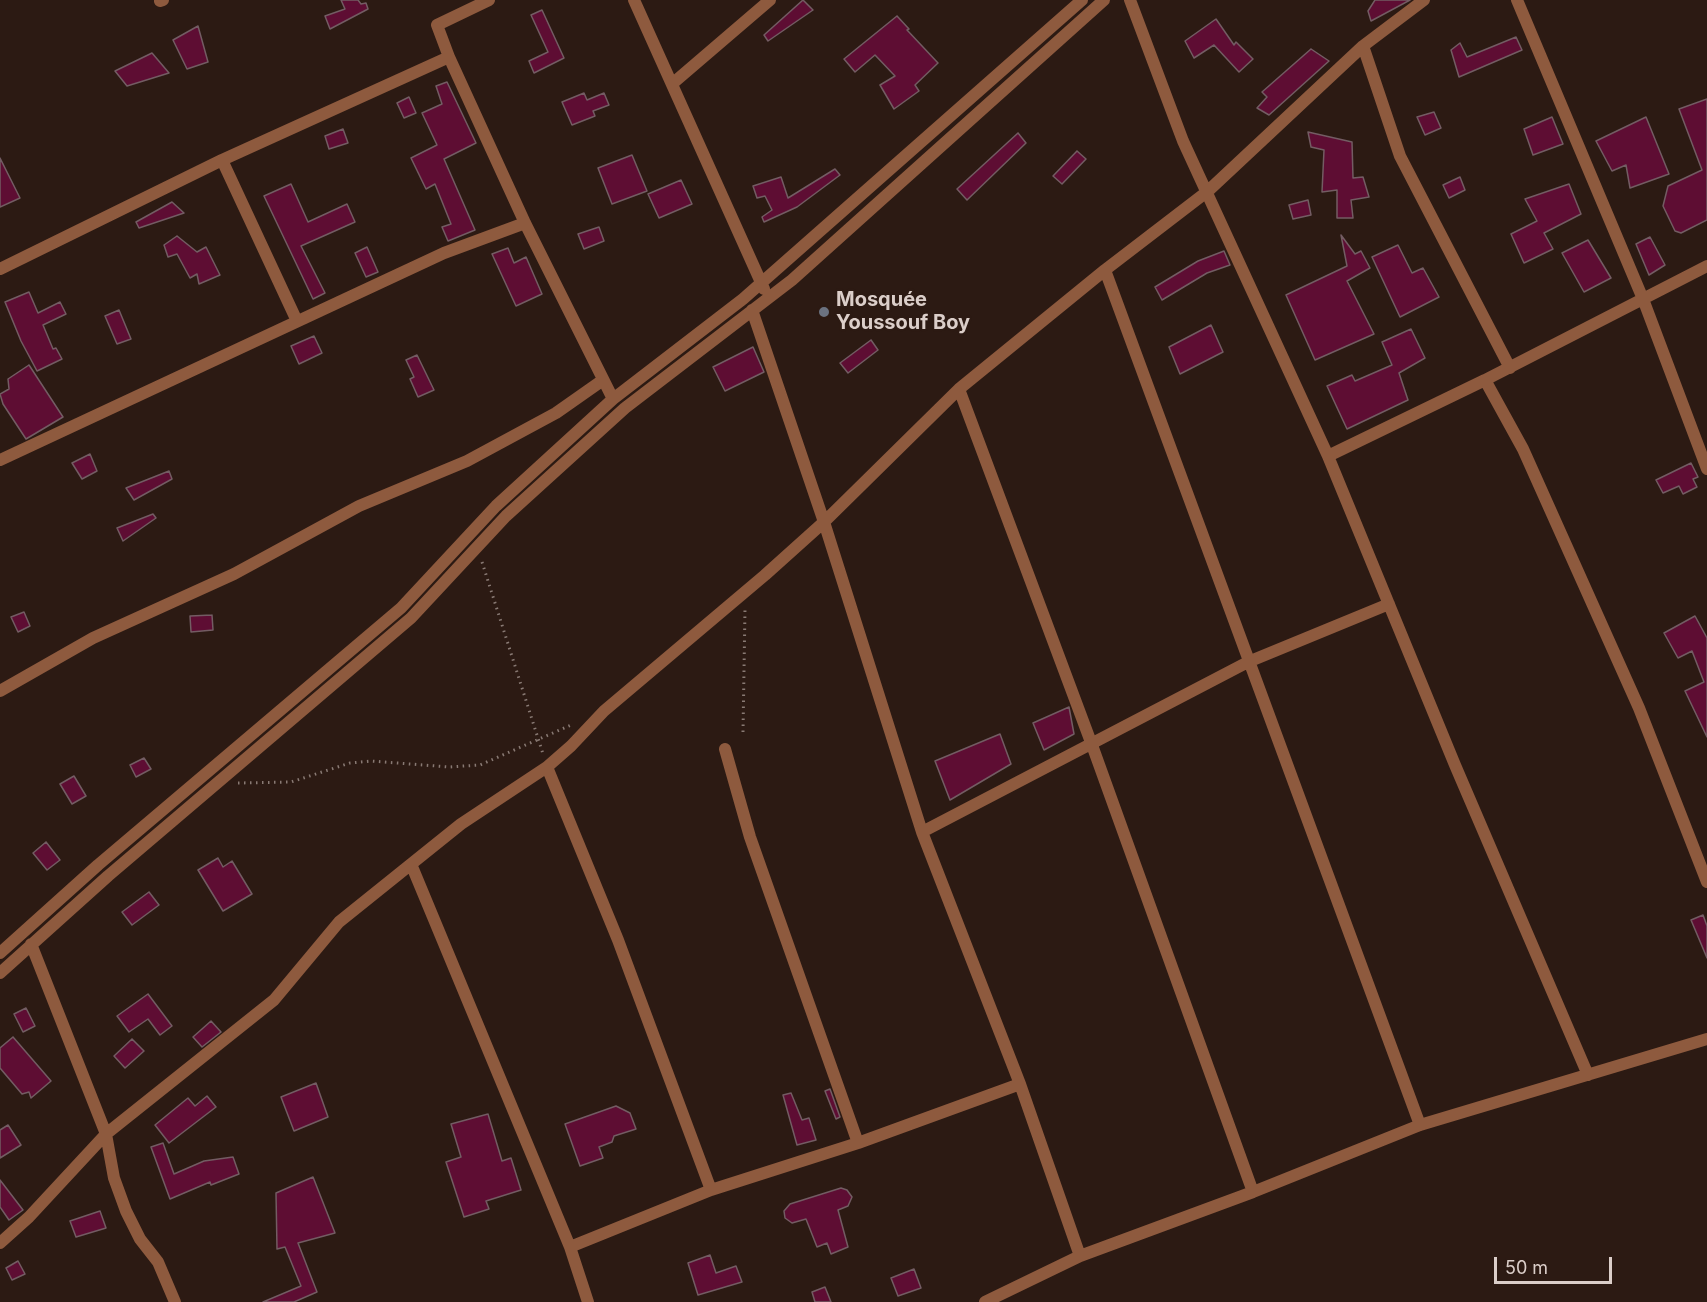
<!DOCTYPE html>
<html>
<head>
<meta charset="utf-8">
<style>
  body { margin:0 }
  #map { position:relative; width:1707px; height:1302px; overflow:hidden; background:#2c1a13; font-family:Inter,sans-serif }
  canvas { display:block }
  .scale { position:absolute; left:1494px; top:1257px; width:118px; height:27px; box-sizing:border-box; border:3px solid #dbcec9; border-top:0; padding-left:8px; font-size:18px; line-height:21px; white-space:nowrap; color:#dbcec9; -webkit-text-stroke:4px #2c1a13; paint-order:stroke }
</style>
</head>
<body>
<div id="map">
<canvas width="1707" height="1302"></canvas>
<div class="scale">50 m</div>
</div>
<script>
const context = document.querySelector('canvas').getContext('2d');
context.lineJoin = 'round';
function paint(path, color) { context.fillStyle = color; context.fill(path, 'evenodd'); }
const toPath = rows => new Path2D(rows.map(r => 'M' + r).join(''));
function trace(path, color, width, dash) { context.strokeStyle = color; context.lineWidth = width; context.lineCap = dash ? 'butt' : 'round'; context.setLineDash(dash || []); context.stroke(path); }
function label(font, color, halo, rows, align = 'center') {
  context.font = font + ' Inter,sans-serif'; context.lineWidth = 4.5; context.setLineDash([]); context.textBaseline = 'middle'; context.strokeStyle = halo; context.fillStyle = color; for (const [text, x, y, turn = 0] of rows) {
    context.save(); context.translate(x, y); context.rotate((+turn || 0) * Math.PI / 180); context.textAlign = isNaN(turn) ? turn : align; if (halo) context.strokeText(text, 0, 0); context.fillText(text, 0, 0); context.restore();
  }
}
const building = toPath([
  [341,0,358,0,361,4,366,3,368,9,330,29,325,16,345,9,341,0],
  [803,0,813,10,768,41,764,35,803,0],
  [1375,0,1410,0,1371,21,1368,11,1375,0],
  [542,10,564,58,534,73,529,61,548,52,531,15,542,10],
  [897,16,909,29,907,30,938,63,915,85,919,91,894,109,880,85,895,76,875,55,855,72,844,59,897,16],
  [1216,19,1234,45,1236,42,1253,59,1239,72,1214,45,1194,58,1185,41,1216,19],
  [198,26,208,62,187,69,173,40,198,26],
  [1516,37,1522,50,1459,77,1451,50,1460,43,1467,57,1516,37],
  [1311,49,1329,61,1269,115,1257,108,1267,97,1262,92,1311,49],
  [152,53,169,73,127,86,115,71,152,53],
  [447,82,476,143,444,159,475,230,448,241,442,227,451,224,435,184,426,189,411,158,437,145,422,113,442,104,436,86,447,82],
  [584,93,587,100,604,93,609,105,593,111,595,116,572,125,562,102,584,93],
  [409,97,416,113,404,118,397,103,409,97],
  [1707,99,1707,220,1681,233,1675,231,1663,206,1668,186,1702,170,1679,109,1707,99],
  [1434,112,1441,128,1425,135,1417,117,1434,112],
  [1552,117,1563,144,1533,155,1524,129,1552,117],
  [1646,117,1669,174,1630,188,1626,165,1612,171,1596,141,1646,117],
  [343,129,348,143,329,149,325,136,343,129],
  [1308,132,1352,142,1353,178,1363,177,1369,197,1351,200,1353,218,1337,218,1337,190,1322,192,1324,150,1311,147,1308,132],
  [1018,133,1026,143,967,200,957,189,1018,133],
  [1077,151,1086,159,1062,184,1053,176,1077,151],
  [632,155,647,191,612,204,598,168,632,155],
  [0,158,20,198,0,207,0,158],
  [835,169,840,175,797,207,764,222,762,217,772,210,765,196,757,198,753,186,781,177,788,198,835,169],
  [1460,177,1465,190,1449,198,1443,185,1460,177],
  [681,180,692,204,659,218,648,194,681,180],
  [291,184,308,222,347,204,355,222,301,246,325,293,313,299,264,196,291,184],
  [1569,184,1581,214,1544,233,1553,249,1524,263,1511,234,1537,221,1525,199,1569,184],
  [1308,200,1311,215,1293,219,1289,205,1308,200],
  [172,202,184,213,139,228,136,222,172,202],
  [599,227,604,241,584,249,578,234,599,227],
  [1341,235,1355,254,1361,251,1370,268,1347,281,1374,334,1315,360,1286,295,1347,266,1341,235],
  [177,236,197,252,206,247,220,275,199,284,197,274,190,278,177,254,168,257,164,245,177,236],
  [1650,237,1665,265,1649,275,1636,244,1650,237],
  [1588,240,1611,278,1584,292,1562,253,1588,240],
  [1398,245,1412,273,1423,268,1439,297,1400,317,1372,257,1398,245],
  [367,247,378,272,366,277,355,253,367,247],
  [508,248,514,263,526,257,542,294,516,306,492,254,508,248],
  [1224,251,1230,265,1207,273,1162,300,1155,287,1198,261,1224,251],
  [29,292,38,313,60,302,66,314,43,325,53,349,56,348,62,359,37,371,21,341,5,302,29,292],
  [119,310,131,339,117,344,105,316,119,310],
  [1211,325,1223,352,1180,374,1169,347,1211,325],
  [1411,329,1425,358,1399,373,1408,400,1347,429,1327,386,1352,375,1355,381,1392,365,1382,342,1411,329],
  [314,336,322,353,299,364,291,346,314,336],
  [871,340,878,350,848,373,840,363,871,340],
  [753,347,764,372,725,391,713,367,753,347],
  [417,355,434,390,418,397,410,379,414,377,406,360,417,355],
  [29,365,63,417,26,439,3,404,0,394,9,389,8,379,29,365],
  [90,454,97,471,82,479,72,463,90,454],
  [1691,463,1698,477,1693,479,1697,487,1683,494,1679,486,1663,493,1656,480,1691,463],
  [169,471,172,479,134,500,126,488,169,471],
  [153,514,156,518,123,541,117,528,153,514],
  [24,612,30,626,18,632,11,617,24,612],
  [212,615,213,630,191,632,190,616,212,615],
  [1695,616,1707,638,1707,737,1685,691,1704,682,1692,651,1678,658,1664,633,1695,616],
  [1069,707,1074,734,1044,750,1033,723,1069,707],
  [1000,734,1011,764,950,800,935,761,1000,734],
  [144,758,151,769,136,777,130,765,144,758],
  [74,776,86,796,72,804,60,784,74,776],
  [46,842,60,860,47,870,33,853,46,842],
  [218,858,223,867,232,861,252,894,223,911,198,870,218,858],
  [149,892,159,905,132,925,122,912,149,892],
  [1703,915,1707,926,1707,958,1691,920,1703,915],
  [148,994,172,1026,160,1035,148,1019,129,1032,117,1016,148,994],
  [26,1008,35,1026,23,1032,14,1014,26,1008],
  [211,1021,221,1032,202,1047,193,1037,211,1021],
  [13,1037,51,1081,31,1098,29,1092,22,1094,0,1068,0,1048,13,1037],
  [132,1039,144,1051,125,1068,114,1056,132,1039],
  [316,1083,328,1117,294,1131,281,1097,316,1083],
  [830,1089,840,1117,836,1119,825,1091,830,1089],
  [791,1093,802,1120,809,1118,816,1140,797,1145,783,1095,791,1093],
  [207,1096,216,1107,169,1143,155,1125,188,1098,195,1106,207,1096],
  [616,1106,630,1113,636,1129,614,1136,612,1142,599,1147,603,1158,580,1166,565,1124,616,1106],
  [488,1114,502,1161,511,1158,521,1190,486,1201,489,1209,464,1217,446,1162,461,1157,451,1124,488,1114],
  [8,1125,21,1145,0,1158,0,1130,8,1125],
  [163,1143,174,1174,204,1161,233,1157,239,1174,211,1185,210,1182,170,1199,151,1147,163,1143],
  [313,1177,335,1233,298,1243,317,1292,294,1302,263,1302,301,1286,285,1247,277,1249,276,1193,313,1177],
  [0,1180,23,1210,9,1220,0,1207,0,1180],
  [841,1188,847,1190,852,1197,848,1206,838,1210,848,1247,831,1254,827,1243,817,1247,806,1219,792,1223,785,1218,784,1211,790,1204,841,1188],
  [100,1211,106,1228,76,1237,70,1221,100,1211],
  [710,1255,716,1273,736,1266,742,1282,698,1295,688,1263,710,1255],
  [18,1261,25,1274,12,1280,6,1268,18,1261],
  [914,1269,921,1288,898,1296,891,1278,914,1269],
  [825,1287,831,1302,815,1302,812,1292,825,1287]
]);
const path = toPath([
  [482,562,543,754],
  [743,732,745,609],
  [238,783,291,782,350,763,371,761,449,767,480,765,571,725]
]);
const street = toPath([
  [489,0,437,25,449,57,525,223,613,399],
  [634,0,764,289],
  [1130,0,1183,141,1328,456,1455,765,1588,1075],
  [1517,0,1643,299,1707,469],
  [160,1,163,0],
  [1363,46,1424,0],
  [672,84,770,0],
  [222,160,296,319],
  [0,269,222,160,449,57],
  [1105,270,1420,1125],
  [752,310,824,522,922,832,1020,1084,1080,1256],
  [1485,380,1523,449,1639,708,1707,882],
  [959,389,1092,745,1253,1192],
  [1328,456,1485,380,1707,266],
  [0,460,444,253,525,223],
  [0,691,93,638,234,574,359,506,467,461,556,413,603,380],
  [725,749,750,837,858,1143],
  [547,767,618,940,711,1190],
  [922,832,1248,662,1389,604],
  [411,864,570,1247,588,1302],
  [31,944,106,1134,114,1178,126,1211,140,1239,158,1262,175,1302],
  [0,953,98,865,401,608,496,506,613,399,743,299,1082,0],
  [0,973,108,876,411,618,506,516,625,408,792,280,1104,0],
  [0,1243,29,1217,106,1134,274,1000,339,922,461,824,547,767,571,746,604,711,765,575,824,522,959,389,1105,270,1208,191,1363,46,1400,156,1510,368],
  [570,1247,711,1190,858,1143,1020,1084],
  [985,1302,1080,1256,1253,1192,1420,1125,1707,1039]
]);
const markers = [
  [824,312,6,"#6b7280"]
];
const poiNames = [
  ["Mosquée",836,300],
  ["Youssouf Boy",836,323]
];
paint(building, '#5e0d33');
trace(building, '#735c63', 1.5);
trace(path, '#897a74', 3, [1.5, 4.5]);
trace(street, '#8e5a3e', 12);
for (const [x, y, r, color] of markers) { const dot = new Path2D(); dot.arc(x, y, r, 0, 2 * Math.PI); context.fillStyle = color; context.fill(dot); trace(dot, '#2c1a13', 2); }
label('bold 20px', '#dbcec9', '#2c1a13', poiNames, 'left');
</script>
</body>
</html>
